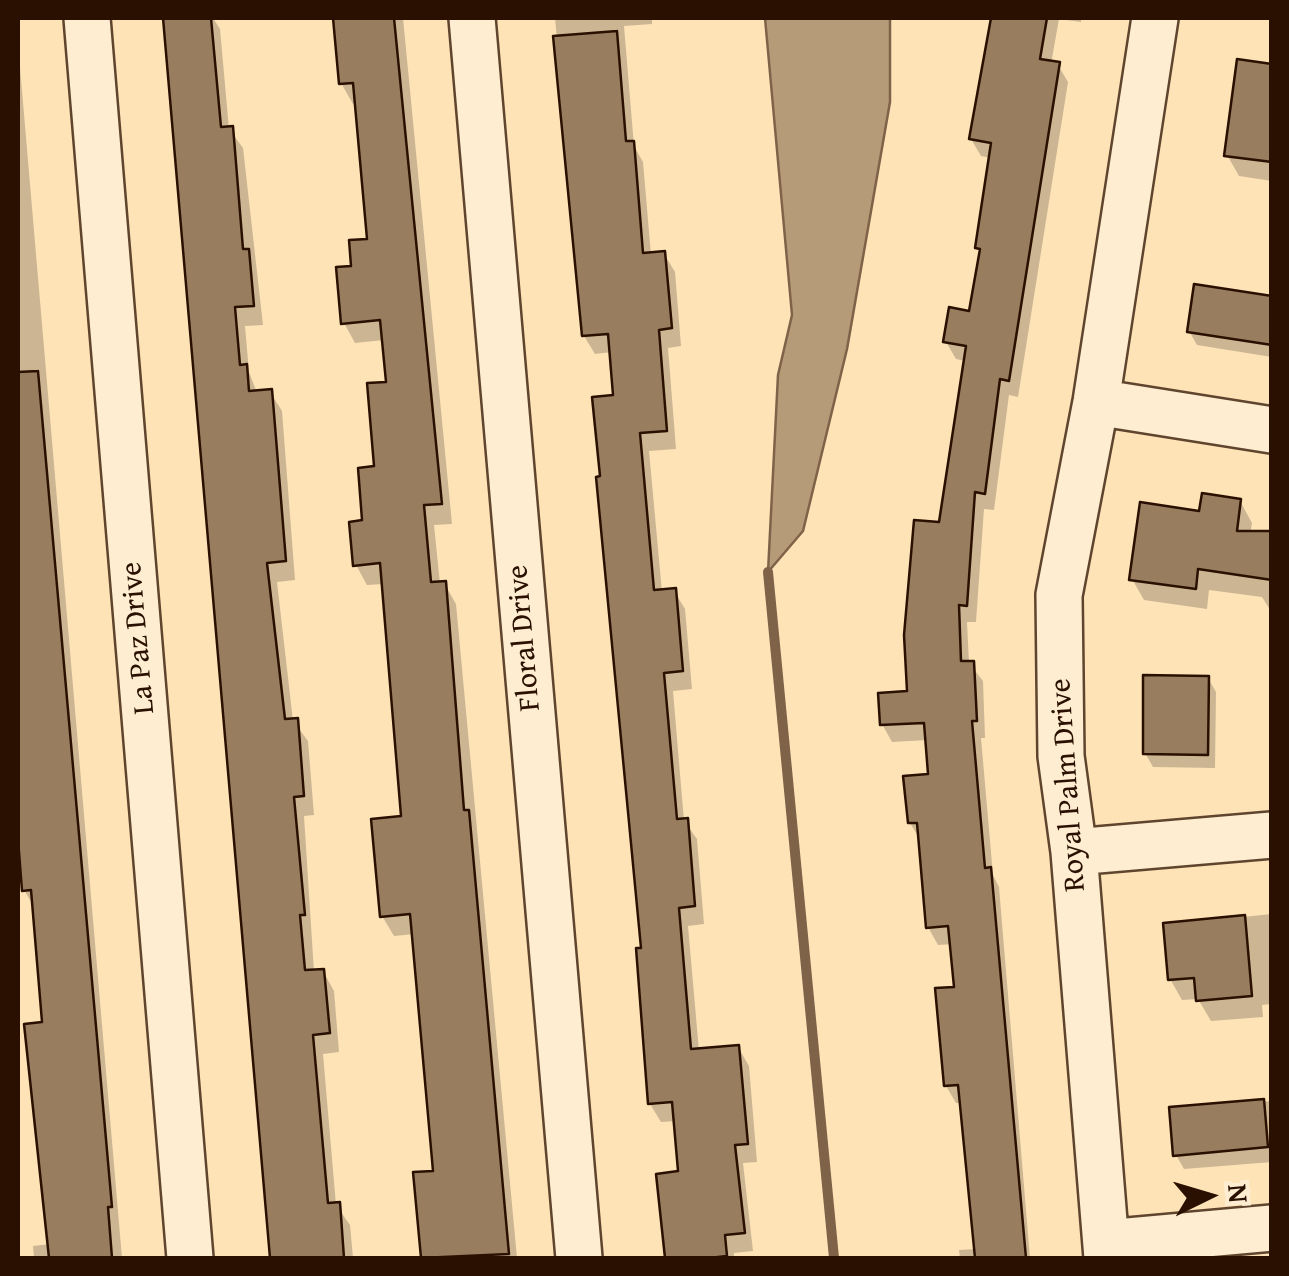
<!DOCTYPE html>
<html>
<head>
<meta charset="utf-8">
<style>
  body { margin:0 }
  #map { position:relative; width:1289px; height:1276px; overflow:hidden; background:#fee3b7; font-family:"Gentium Book Plus",serif }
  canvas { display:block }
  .frame { position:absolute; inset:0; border:20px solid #2a1000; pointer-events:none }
  .north { position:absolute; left:1159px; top:1146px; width:100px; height:100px; -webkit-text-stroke:8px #feedd0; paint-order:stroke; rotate:85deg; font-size:28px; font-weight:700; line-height:40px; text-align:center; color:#2a1000 }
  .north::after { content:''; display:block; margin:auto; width:35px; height:45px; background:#2a1000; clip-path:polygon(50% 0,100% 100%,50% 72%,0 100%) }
</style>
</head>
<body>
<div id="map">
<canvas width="1289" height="1276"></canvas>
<div class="frame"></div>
<div class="north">N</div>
</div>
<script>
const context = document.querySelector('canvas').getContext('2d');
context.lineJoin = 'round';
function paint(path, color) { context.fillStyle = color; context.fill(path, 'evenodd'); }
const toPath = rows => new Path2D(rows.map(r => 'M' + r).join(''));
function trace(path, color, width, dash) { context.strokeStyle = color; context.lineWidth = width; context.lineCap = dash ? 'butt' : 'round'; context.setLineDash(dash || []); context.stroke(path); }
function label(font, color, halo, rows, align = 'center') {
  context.font = font + ' "Gentium Book Plus",serif'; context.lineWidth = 8; context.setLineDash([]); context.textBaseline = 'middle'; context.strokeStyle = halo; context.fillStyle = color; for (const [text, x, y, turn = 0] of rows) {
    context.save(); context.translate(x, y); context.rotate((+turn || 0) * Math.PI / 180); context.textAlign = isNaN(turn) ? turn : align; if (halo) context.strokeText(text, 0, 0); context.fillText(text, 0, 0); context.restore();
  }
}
const water = toPath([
  [765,18,890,18,890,102,847,349,803,531,768,572,778,375,792,315,765,18]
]);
const shadow = toPath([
  [165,18,213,18,220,29,229,129,243,148,263,325,245,326,249,372,257,393,270,392,282,411,295,580,277,582,293,721,308,741,314,815,304,816,314,972,323,971,334,991,339,1052,323,1054,336,1205,350,1225,353,1258,272,1258],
  [336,18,403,18,452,524,434,525,440,584,444,583,456,604,517,1258,425,1258,416,1175,436,1173,415,934,394,936,382,916,403,818,384,584,367,585,356,565,377,469,388,384,384,340,355,343,344,323,354,268,370,241,357,103,353,104,341,83],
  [555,18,652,18,652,24,624,26,634,146,643,162,651,255,664,254,675,272,681,346,668,348,676,449,649,451,662,592,674,591,685,609,692,689,673,691,684,821,697,839,704,924,688,926,699,1051,738,1047,749,1066,757,1162,743,1163,753,1251,734,1253,734,1258,665,1258,658,1176,681,1173,676,1121,661,1122,650,1104,644,950,602,479,616,397,612,352,595,354,584,336],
  [992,18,1081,18,1081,22,1059,19,1051,64,1058,65,1068,82,1018,397,1009,395,994,510,984,509,976,622,967,622,969,663,983,681,985,738,981,738,993,875,999,887,1030,1258,960,1258,959,1250,976,1249,963,1103,956,1103,946,1086,956,989,953,944,938,945,928,927,921,841,910,823,931,776,928,740,892,742,882,724,910,694,941,524,966,361,956,359,946,342,971,314,991,158,981,156,971,139],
  [18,44,122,1258,34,1258,33,1246,50,1244,45,1024,35,908,24,890,18,811],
  [1272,66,1272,181,1239,176,1227,155],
  [1272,298,1272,357,1197,345,1189,331],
  [1240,501,1252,523,1250,534,1272,534,1272,613,1262,597,1209,590,1207,609,1144,600,1132,579,1202,514],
  [1208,678,1216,692,1215,768,1153,767,1145,753],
  [1272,914,1272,1004,1262,1005,1263,1017,1211,1021,1198,999,1182,1000,1170,979,1165,925],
  [1272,1101,1272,1162,1184,1169,1176,1155,1172,1109]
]);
const stream = toPath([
  [768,572,834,1258]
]);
const building = toPath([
  [163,18,211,18,221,127,233,126,243,249,249,249,254,306,235,307,240,365,247,364,249,391,272,389,286,561,267,563,285,719,298,718,304,796,294,797,305,915,300,915,305,970,324,969,330,1033,313,1035,328,1203,340,1202,344,1258,270,1258,163,18],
  [333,18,394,18,442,504,424,505,431,582,446,581,464,810,469,810,509,1254,421,1258,413,1172,433,1171,410,914,380,917,371,819,401,816,380,563,353,566,349,522,362,520,358,468,374,466,367,383,386,382,380,320,341,324,336,267,351,266,349,240,367,239,353,83,339,84,333,18],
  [991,18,1047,18,1040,59,1060,62,1009,381,1000,379,985,494,975,492,967,606,959,605,961,661,974,661,977,721,972,721,985,868,991,867,1026,1258,975,1258,958,1085,944,1086,935,988,954,987,948,926,926,928,917,823,908,823,903,776,928,774,924,723,880,725,878,693,907,691,904,635,914,520,939,522,966,346,943,342,949,307,969,311,980,249,975,248,991,143,969,139,991,18],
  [617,31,626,141,634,141,643,253,665,251,672,328,659,330,667,431,640,433,654,590,676,588,683,671,664,673,677,819,688,818,695,906,679,908,691,1049,739,1045,748,1144,735,1145,745,1233,725,1235,727,1256,709,1258,665,1258,656,1174,678,1171,672,1102,648,1104,636,948,641,948,596,477,600,476,592,397,613,395,608,334,582,336,553,36,617,31],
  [1237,59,1272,64,1272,162,1224,156,1237,59],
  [1194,284,1272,296,1272,345,1187,332,1194,284],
  [38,371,112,1207,108,1207,112,1258,49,1258,24,1024,42,1022,31,890,22,891,18,839,18,372,38,371],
  [1202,493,1241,499,1237,531,1272,531,1272,580,1198,569,1196,589,1129,580,1140,502,1199,511,1202,493],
  [1143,675,1209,676,1208,755,1143,754,1143,675],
  [1245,915,1252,996,1196,1001,1194,978,1168,980,1163,923,1245,915],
  [1264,1099,1268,1147,1173,1156,1169,1107,1264,1099]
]);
const minor = toPath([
  [87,18,190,1258],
  [472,18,579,1258],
  [1096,402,1272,430],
  [1074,852,1272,835],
  [1106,1243,1272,1228],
  [1107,1258,1074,852,1061,756,1059,595,1096,402,1155,18]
]);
const streetNames = [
  ["La Paz Drive",139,638,-95],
  ["Floral Drive",525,638,-95],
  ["Royal Palm Drive",1069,785,-94]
];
paint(water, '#b69b79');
trace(water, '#7e6349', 2.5);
paint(shadow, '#0003');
trace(stream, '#7e6349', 10);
paint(building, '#987e5f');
trace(building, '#2a1000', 2.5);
trace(minor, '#5f452e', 50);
trace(minor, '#feedd0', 45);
label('30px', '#2a1000', '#feedd0', streetNames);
</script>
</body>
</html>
